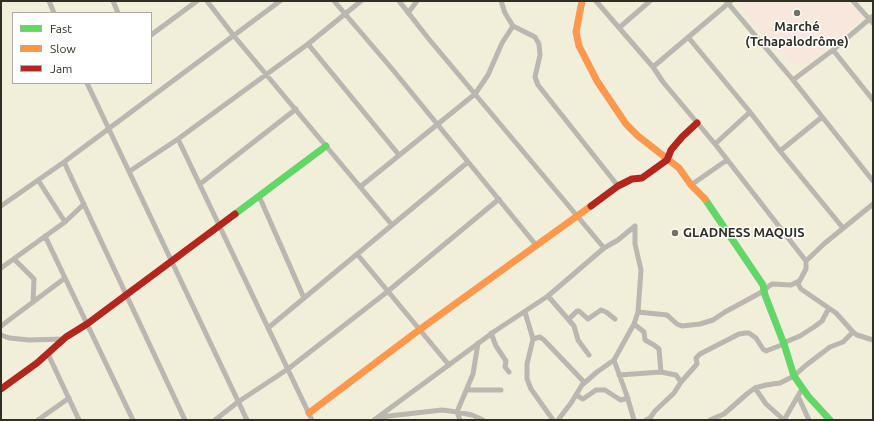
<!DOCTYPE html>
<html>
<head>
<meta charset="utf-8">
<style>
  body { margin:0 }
  #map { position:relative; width:874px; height:421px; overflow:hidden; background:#f1eeda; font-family:Ubuntu,sans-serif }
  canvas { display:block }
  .frame { position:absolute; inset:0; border:2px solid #312f22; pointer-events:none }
  .legend { position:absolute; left:12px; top:12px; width:140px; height:72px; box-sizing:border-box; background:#fff; border:1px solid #adaca7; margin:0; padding:5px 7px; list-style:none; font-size:12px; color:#312f22 }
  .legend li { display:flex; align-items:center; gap:8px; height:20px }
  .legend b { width:20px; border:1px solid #adaca7 }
</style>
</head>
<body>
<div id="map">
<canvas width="874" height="421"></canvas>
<div class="frame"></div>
<ul class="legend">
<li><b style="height:5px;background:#63d668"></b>Fast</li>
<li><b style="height:5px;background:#ff974d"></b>Slow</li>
<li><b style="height:5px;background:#b3261e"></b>Jam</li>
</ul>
</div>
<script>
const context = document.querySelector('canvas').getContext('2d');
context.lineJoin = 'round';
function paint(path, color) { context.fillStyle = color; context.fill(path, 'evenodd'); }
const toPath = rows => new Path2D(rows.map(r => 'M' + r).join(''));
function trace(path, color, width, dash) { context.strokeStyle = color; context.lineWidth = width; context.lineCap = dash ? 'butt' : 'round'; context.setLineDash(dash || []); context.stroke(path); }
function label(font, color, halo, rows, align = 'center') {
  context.font = font + ' Ubuntu,sans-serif'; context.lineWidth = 3; context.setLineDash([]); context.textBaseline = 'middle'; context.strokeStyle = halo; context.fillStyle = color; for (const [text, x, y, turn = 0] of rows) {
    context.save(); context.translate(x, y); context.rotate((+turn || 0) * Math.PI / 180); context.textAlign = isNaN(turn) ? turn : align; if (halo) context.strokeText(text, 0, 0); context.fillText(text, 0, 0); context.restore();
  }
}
const commercial = toPath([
  [746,1,846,1,861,14,861,18,847,30,848,33,809,64,791,64,754,26,740,6]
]);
const street = toPath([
  [49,1,54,13],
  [113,1,118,13],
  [207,1,234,36,392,225],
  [334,1,393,70,536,245],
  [399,1,428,38,604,248],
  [501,1,505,13,513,26,535,37,539,44,540,55,535,77,538,85,618,186],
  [596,1,653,67,663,82,715,144,806,261,806,269,798,284,801,289,836,313,853,332,857,335,873,340],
  [726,1,793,80,873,181],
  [853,1,873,23],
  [408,13,417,1],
  [620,27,650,1],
  [151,35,197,1],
  [688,37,750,112,780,151,843,228],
  [308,44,399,155],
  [833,50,873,100],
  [653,67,731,1],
  [793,80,833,50,873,16],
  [87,83,247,420],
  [178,139,312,420],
  [715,144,750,112],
  [780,151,822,117],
  [64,162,185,420],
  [130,171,178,139,308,44,361,1],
  [38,180,65,222],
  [200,184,296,109],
  [691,185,727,160],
  [360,187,475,94,488,75,502,43,513,26],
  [259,196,304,298],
  [1,206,64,162,280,1],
  [45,236,133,420],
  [357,254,449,365],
  [14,259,34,279,33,302],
  [806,261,825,243,873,204],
  [1,268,65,222,84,204],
  [548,296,574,326,578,340,589,355],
  [525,312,533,339,527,364,527,379,531,389,553,420],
  [638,312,667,315,677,324,682,326,700,324,713,320,725,312,760,293,772,284,791,285,799,281],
  [569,319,577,311,579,311,588,319,601,310,606,312,615,319],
  [634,324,644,332,645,340,654,345,659,349,661,372],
  [1,326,65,278],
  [268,328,468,162],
  [491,333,496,346,506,361,505,367,509,372],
  [1,335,9,338,29,340,64,339],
  [533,339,540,337,544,340,584,382],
  [783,343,800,336,814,327,822,321,829,308],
  [48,354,79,420],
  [619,375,661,372,676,375,681,382],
  [755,388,766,404,784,420],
  [467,390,501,390],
  [576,395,583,399,596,390,605,390,619,399,621,400,628,398],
  [798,396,809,420],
  [380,417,442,410,457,412,472,415,483,420],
  [38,420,69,398],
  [215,420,238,402,288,369,387,292,499,199],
  [374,420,495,331,548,296,604,248,618,240,635,226],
  [460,420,457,412,473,374,478,343],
  [558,420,571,403,582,385,597,372,614,360],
  [634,420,627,396,614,360,634,324,638,312,641,270,635,244,635,226],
  [646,420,650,418,655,411,674,393,681,382,697,364,696,358,700,354,739,334,746,333,749,333,756,338,763,349,766,351,784,344],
  [710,420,724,414,748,393,755,388,766,385,780,383,794,376,805,366,830,347,843,342,853,332],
  [784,420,802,389]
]);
const fast = toPath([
  [705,199,763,285,765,295,784,344,794,376,808,396,830,420],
  [235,214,326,146]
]);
const slow = toPath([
  [582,1,576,32,579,46,597,81,626,124,638,136,679,168,691,185,705,199],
  [309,413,419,330,591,206]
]);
const jam = toPath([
  [591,206,618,186,632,179,642,178,667,160,671,150,682,137,697,123],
  [1,389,37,363,66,337,87,324,235,214]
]);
const markers = [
  [797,13,4,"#747262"],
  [675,233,4,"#747262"]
];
const poiNames = [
  ["Marché",797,27],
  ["(Tchapalodrôme)",797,42],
  ["GLADNESS MAQUIS",683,233,"left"]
];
paint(commercial, '#f8e7dd');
trace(street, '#b9b7b0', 5);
trace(fast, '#63d668', 7);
trace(slow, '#ff974d', 7);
trace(jam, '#b3261e', 7);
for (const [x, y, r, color] of markers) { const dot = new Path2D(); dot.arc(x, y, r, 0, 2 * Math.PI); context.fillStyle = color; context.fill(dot); trace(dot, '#fff', 1.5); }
label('bold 13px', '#312f22', '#fff', poiNames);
</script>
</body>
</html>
